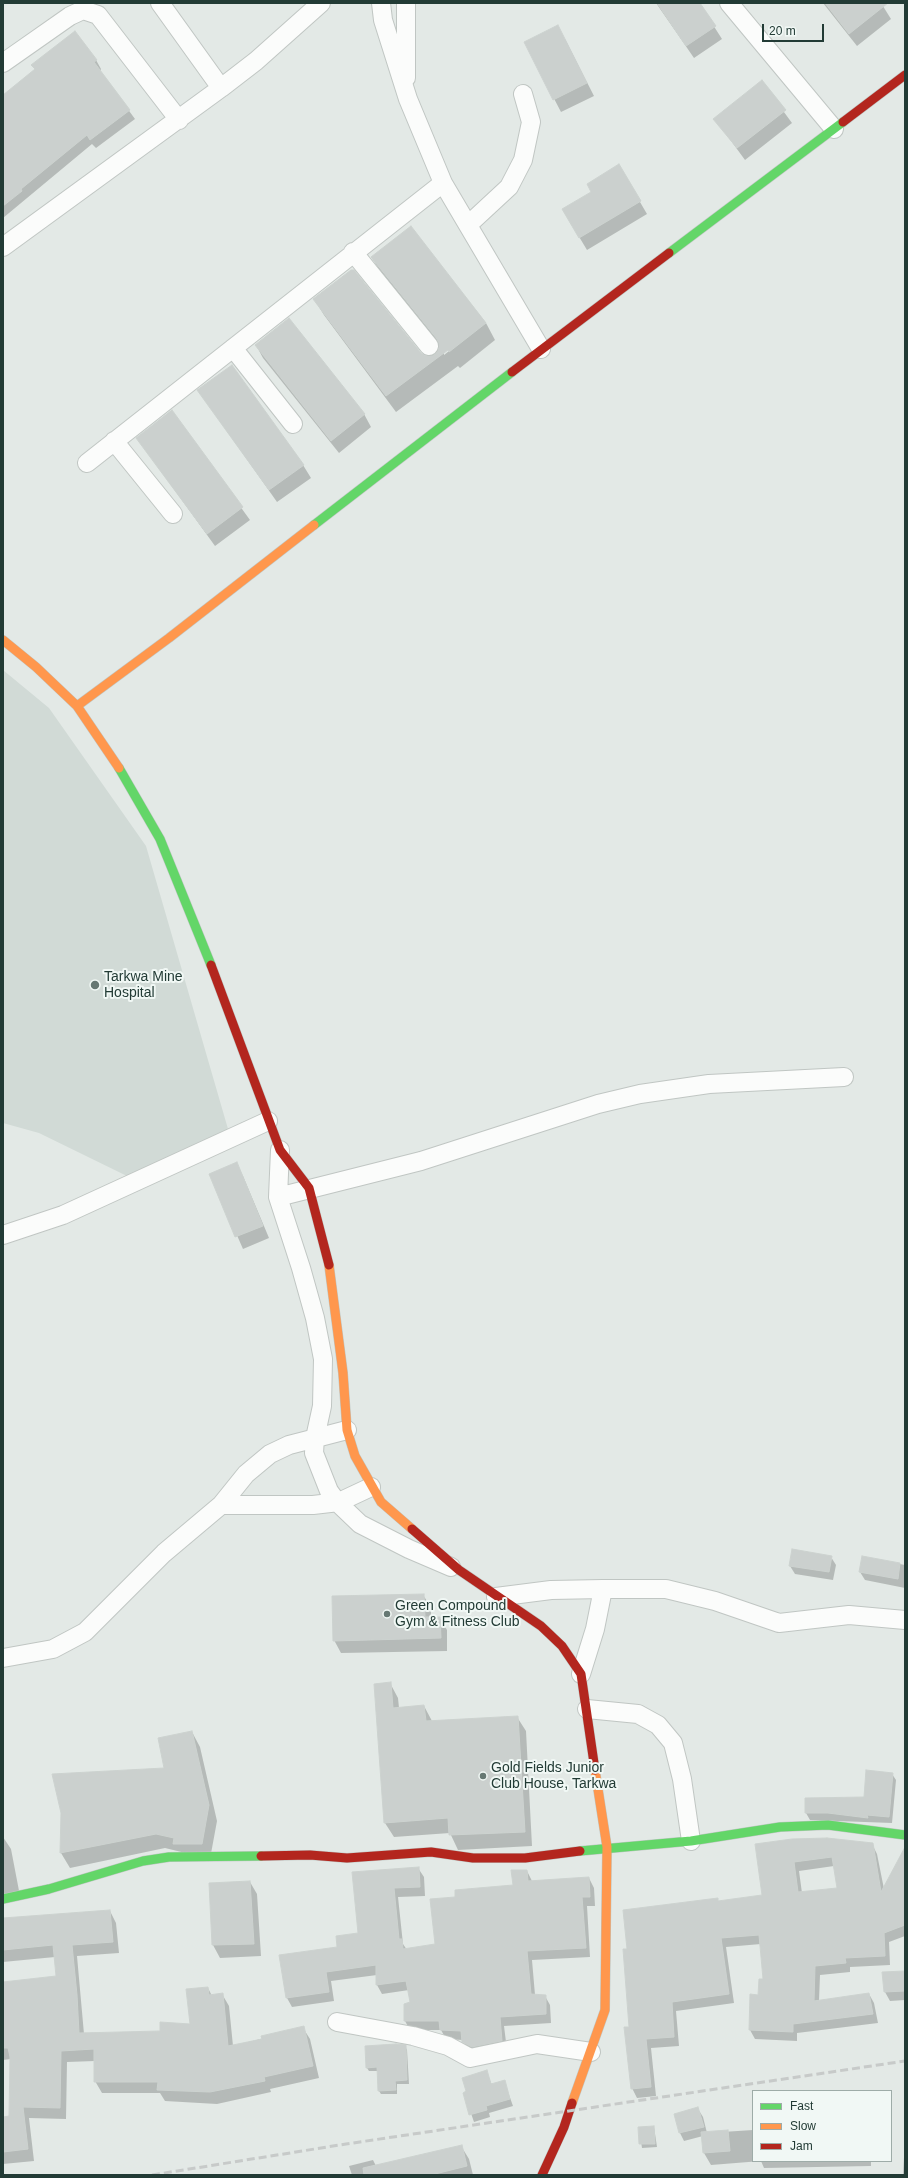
<!DOCTYPE html>
<html>
<head>
<meta charset="utf-8">
<style>
  body { margin:0 }
  #map { position:relative; width:908px; height:2178px; overflow:hidden; background:#e3e9e6; font-family:Helvetica,sans-serif }
  canvas { display:block }
  .frame { position:absolute; inset:0; border:4px solid #223b35; pointer-events:none }
  .legend { position:absolute; left:752px; top:2090px; width:140px; height:72px; box-sizing:border-box; background:#f1f8f5; border:1px solid #9eaca8; margin:0; padding:5px 7px; list-style:none; font-size:12px; color:#223b35 }
  .legend li { display:flex; align-items:center; gap:8px; height:20px }
  .legend b { width:20px; border:1px solid #9eaca8 }
  .scale { position:absolute; left:762px; top:24px; width:62px; height:18px; box-sizing:border-box; border:2px solid #223b35; border-top:0; padding-left:5px; font-size:12px; line-height:14px; white-space:nowrap; color:#223b35; -webkit-text-stroke:3px #f1f8f5; paint-order:stroke }
</style>
</head>
<body>
<div id="map">
<canvas width="908" height="2178"></canvas>
<div class="frame"></div>
<ul class="legend">
<li><b style="height:5px;background:#63d668"></b>Fast</li>
<li><b style="height:5px;background:#ff974d"></b>Slow</li>
<li><b style="height:5px;background:#b3261e"></b>Jam</li>
</ul>
<div class="scale">20 m</div>
</div>
<script>
const context = document.querySelector('canvas').getContext('2d');
context.lineJoin = 'round';
function paint(path, color) { context.fillStyle = color; context.fill(path, 'evenodd'); }
const toPath = rows => new Path2D(rows.map(r => 'M' + r).join(''));
function trace(path, color, width, dash) { context.strokeStyle = color; context.lineWidth = width; context.lineCap = dash ? 'butt' : 'round'; context.setLineDash(dash || []); context.stroke(path); }
function label(font, color, halo, rows, align = 'center') {
  context.font = font + ' Helvetica,sans-serif'; context.lineWidth = 4; context.setLineDash([]); context.textBaseline = 'middle'; context.strokeStyle = halo; context.fillStyle = color; for (const [text, x, y, turn = 0] of rows) {
    context.save(); context.translate(x, y); context.rotate((+turn || 0) * Math.PI / 180); context.textAlign = isNaN(turn) ? turn : align; if (halo) context.strokeText(text, 0, 0); context.fillText(text, 0, 0); context.restore();
  }
}
const built = toPath([
  [3,670,49,708,146,846,228,1129,129,1177,39,1133,3,1123]
]);
const shadow = toPath([
  [656,3,699,3,722,39,694,58],
  [823,3,881,3,891,19,857,46],
  [565,39,594,96,561,112,525,43],
  [96,60,101,69,100,71,135,119,96,148,92,144,3,218,3,96,35,70,33,65],
  [762,82,792,123,745,160,715,119],
  [619,166,647,214,587,250,563,210,593,192],
  [411,228,486,323,495,340,460,368,458,366,396,412,324,315,314,299,425,357,436,355,440,350,439,345,382,274,372,258],
  [452,346,453,348,444,355,444,352],
  [256,345,364,414,371,427,339,453,263,358],
  [198,390,303,465,311,478,277,502],
  [171,411,250,520,215,546,137,438],
  [236,1163,243,1176,269,1238,243,1249,210,1174],
  [831,1557,836,1565,833,1580,795,1574,790,1566],
  [863,1557,905,1565,905,1588,865,1580,860,1572],
  [423,1595,431,1607,431,1618,440,1618,447,1630,447,1651,341,1653,334,1640],
  [390,1683,398,1698,399,1708,424,1706,432,1721,517,1717,526,1731,532,1846,458,1850,450,1833,394,1837,385,1823,375,1684],
  [192,1732,200,1747,217,1821,210,1859,165,1848,70,1868,61,1853,62,1813,166,1768],
  [892,1774,896,1780,892,1823,810,1820,806,1813,806,1799,865,1798],
  [3,1837,11,1849,20,1896,3,1899],
  [872,1844,877,1854,884,1889,905,1853,905,1936,889,1942,890,1965,850,1967,850,1972,820,1975,819,2001,869,1994,874,2003,878,2023,797,2033,797,2041,755,2039,750,2030,751,1995,759,1997,764,1980,761,1944,726,1947,734,2003,676,2011,679,2046,651,2048,656,2096,637,2098,632,2088,628,1950,717,1899,719,1902,763,1896,756,1845],
  [834,1866,838,1889,802,1893,799,1871],
  [418,1868,424,1877,425,1896,398,1897,403,1944,407,1950,436,1945,456,1898,514,1886,527,1871,532,1881,589,1878,594,1888,595,1906,587,1906,590,1957,532,1960,535,1995,545,1996,550,2005,551,2023,504,2026,507,2050,469,2051,463,2040,446,2039,441,2030,410,2030,405,2021,405,2005,411,2003,409,1990,382,1994,377,1985,377,1975,331,1981,334,2001,292,2007,287,1998,339,1947,359,1934,353,1873],
  [250,1882,257,1894,261,1956,220,1958,213,1945,210,1884],
  [110,1911,116,1923,119,1953,77,1956,84,2034,160,2032,191,2025,208,1988,212,1996,222,1994,229,2006,233,2046,303,2028,310,2039,319,2078,270,2089,271,2092,217,2104,165,2101,160,2093,102,2093,95,2081,95,2061,67,2062,66,2119,29,2118,34,2161,3,2164,3,2117,10,2117,11,2059,3,2060,3,1983,57,1977,55,1957,3,1962,3,1919],
  [905,1972,905,2000,890,2001,885,1992],
  [405,2046,407,2050,409,2084,397,2084,397,2094,381,2094,379,2091,378,2071,369,2071,367,2068],
  [486,2071,492,2085,504,2081,513,2106,489,2113,490,2117,474,2122,464,2093],
  [698,2109,703,2117,707,2133,753,2130,753,2161,871,2161,871,2166,764,2168,761,2161,711,2165,704,2153,703,2136,684,2141,680,2133],
  [654,2127,657,2147,642,2148,639,2128],
  [905,2139,905,2175,903,2175],
  [461,2146,469,2159,473,2175,352,2175,349,2166,373,2160,376,2166]
]);
const building = toPath([
  [657,3,700,3,716,26,686,46,657,3],
  [825,3,888,3,849,34,825,3],
  [558,25,587,83,553,100,524,42,558,25],
  [75,31,97,60,94,62,130,110,90,140,87,135,21,189,22,191,3,206,3,95,35,69,31,65,75,31],
  [762,80,786,110,737,148,713,119,762,80],
  [619,164,641,201,579,238,562,209,591,192,587,184,619,164],
  [411,226,486,323,449,352,448,350,386,396,313,299,351,270,354,270,421,353,426,356,435,354,439,349,437,339,371,257,411,226],
  [289,318,365,414,331,441,255,345,289,318],
  [232,365,304,465,269,490,197,390,232,365],
  [172,410,243,507,207,534,136,438,172,410],
  [237,1162,263,1226,235,1237,209,1174,237,1162],
  [792,1549,832,1556,829,1572,789,1566,792,1549],
  [862,1556,900,1563,898,1579,859,1572,862,1556],
  [424,1594,425,1617,440,1617,441,1638,333,1641,332,1596,424,1594],
  [391,1682,393,1708,424,1705,426,1721,518,1716,525,1832,449,1835,448,1818,384,1823,374,1684,391,1682],
  [192,1731,209,1805,202,1844,173,1844,174,1838,156,1834,60,1853,61,1813,52,1774,164,1768,158,1738,192,1731],
  [866,1770,893,1773,889,1817,867,1815,868,1818,828,1813,805,1813,805,1798,864,1797,866,1770],
  [827,1838,873,1843,881,1892,905,1847,905,1925,884,1933,885,1956,845,1958,846,1963,815,1966,814,2001,869,1993,873,2014,793,2024,793,2032,749,2030,750,1994,758,1995,759,1979,763,1979,759,1935,721,1938,729,1994,672,2002,674,2037,646,2039,651,2087,631,2089,624,2027,629,2027,623,1949,627,1949,623,1910,718,1898,718,1901,762,1895,755,1844,792,1839,827,1838],
  [832,1857,837,1888,798,1892,794,1862,832,1857],
  [419,1867,420,1887,394,1888,399,1939,402,1939,403,1949,435,1944,430,1899,455,1897,455,1890,513,1885,511,1870,527,1870,528,1881,589,1877,590,1897,582,1897,586,1948,527,1951,531,1994,546,1995,546,2014,500,2017,502,2041,472,2047,462,2042,461,2031,440,2030,439,2021,404,2021,404,2004,410,2002,406,1981,376,1985,376,1965,326,1972,329,1992,286,1998,279,1955,337,1947,336,1936,358,1933,352,1872,419,1867],
  [250,1881,254,1944,212,1945,209,1883,250,1881],
  [110,1910,113,1942,72,1945,77,1995,79,2033,160,2031,160,2022,190,2024,186,1989,208,1987,209,1995,223,1993,228,2046,262,2039,261,2036,304,2026,313,2066,264,2077,265,2081,210,2092,157,2090,158,2082,94,2082,94,2049,61,2051,60,2108,23,2107,28,2149,3,2152,3,2117,9,2116,10,2057,8,2048,3,2048,3,1982,56,1976,53,1945,3,1950,3,1918,110,1910],
  [905,1971,905,1991,884,1992,882,1972,905,1971],
  [396,2044,406,2045,407,2080,395,2081,396,2090,378,2091,377,2067,366,2068,365,2046,396,2044],
  [487,2070,491,2084,505,2080,510,2099,486,2106,487,2110,469,2115,463,2093,466,2091,462,2078,487,2070],
  [698,2107,704,2127,679,2133,674,2114,698,2107],
  [654,2126,655,2144,639,2144,638,2127,654,2126],
  [728,2130,730,2151,703,2153,701,2132,728,2130],
  [462,2145,467,2166,431,2175,364,2175,363,2168,462,2145]
]);
const street = toPath([
  [160,3,221,88],
  [381,3,383,20,408,99,443,183,541,349],
  [406,3,406,78],
  [729,3,834,129],
  [3,63,70,16,83,10,98,15,179,120],
  [468,225,509,187,523,160,531,122,523,94],
  [3,247,221,88,256,61,321,3],
  [353,252,429,346],
  [233,348,293,424],
  [114,441,173,514],
  [87,463,443,183],
  [280,1150,278,1197,301,1268,315,1318,323,1359,322,1406,315,1438,314,1453,329,1491,337,1502,360,1524,409,1549,451,1567],
  [278,1197,421,1161,598,1104,640,1094,709,1084,844,1077],
  [3,1235,63,1215,268,1121],
  [221,1505,313,1505,339,1502,371,1487],
  [496,1597,551,1590,603,1589],
  [3,1658,53,1649,85,1632,164,1553,221,1505,246,1474,270,1454,289,1445,347,1430],
  [581,1674,595,1629,603,1589,666,1589,715,1601,779,1623,849,1615,905,1620],
  [587,1709,638,1714,658,1725,673,1743,682,1779,691,1841],
  [337,2022,413,2036,448,2046,470,2058,537,2044,591,2052]
]);
const fast = toPath([
  [669,253,843,122],
  [314,525,512,372],
  [119,768,160,839,211,965],
  [580,1851,691,1841,780,1827,828,1825,905,1835],
  [3,1899,49,1889,143,1861,169,1857,261,1856]
]);
const slow = toPath([
  [3,640,36,667,77,706,119,768],
  [77,706,169,638,314,525],
  [329,1265,343,1373,347,1430,355,1456,381,1502,412,1529],
  [572,2103,605,2010,607,1847,595,1770]
]);
const jam = toPath([
  [843,122,905,75],
  [512,372,669,253],
  [211,965,280,1150,309,1188,329,1265],
  [412,1529,459,1570,541,1626,562,1646,581,1674,595,1770],
  [261,1856,310,1855,347,1858,431,1852,473,1858,525,1858,580,1851],
  [542,2175,564,2127,572,2103]
]);
const rail = toPath([
  [152,2175,346,2144,905,2061]
]);
const markers = [
  [95,985,5,"#667873"],
  [387,1614,4,"#667873"],
  [483,1776,4,"#667873"]
];
const poiNames = [
  ["Tarkwa Mine",104,977],
  ["Hospital",104,993],
  ["Green Compound",395,1606],
  ["Gym & Fitness Club",395,1622],
  ["Gold Fields Junior",491,1768],
  ["Club House, Tarkwa",491,1784]
];
paint(built, '#d1dad6');
paint(shadow, '#0003');
paint(building, '#cbd0ce');
trace(building, '#ccd2cf', 1);
trace(street, '#c0c6c3', 20);
trace(fast, '#bfc6c3', 10);
trace(slow, '#bfc6c3', 10);
trace(jam, '#bfc6c3', 10);
trace(street, '#fbfcfb', 18);
trace(fast, '#63d668', 9);
trace(slow, '#ff974d', 9);
trace(jam, '#b3261e', 9);
trace(rail, '#c7cac9', 3, [8, 4]);
for (const [x, y, r, color] of markers) { const dot = new Path2D(); dot.arc(x, y, r, 0, 2 * Math.PI); context.fillStyle = color; context.fill(dot); trace(dot, '#f1f8f5', 1.5); }
label('14px', '#223b35', '#f1f8f5', poiNames, 'left');
</script>
</body>
</html>
